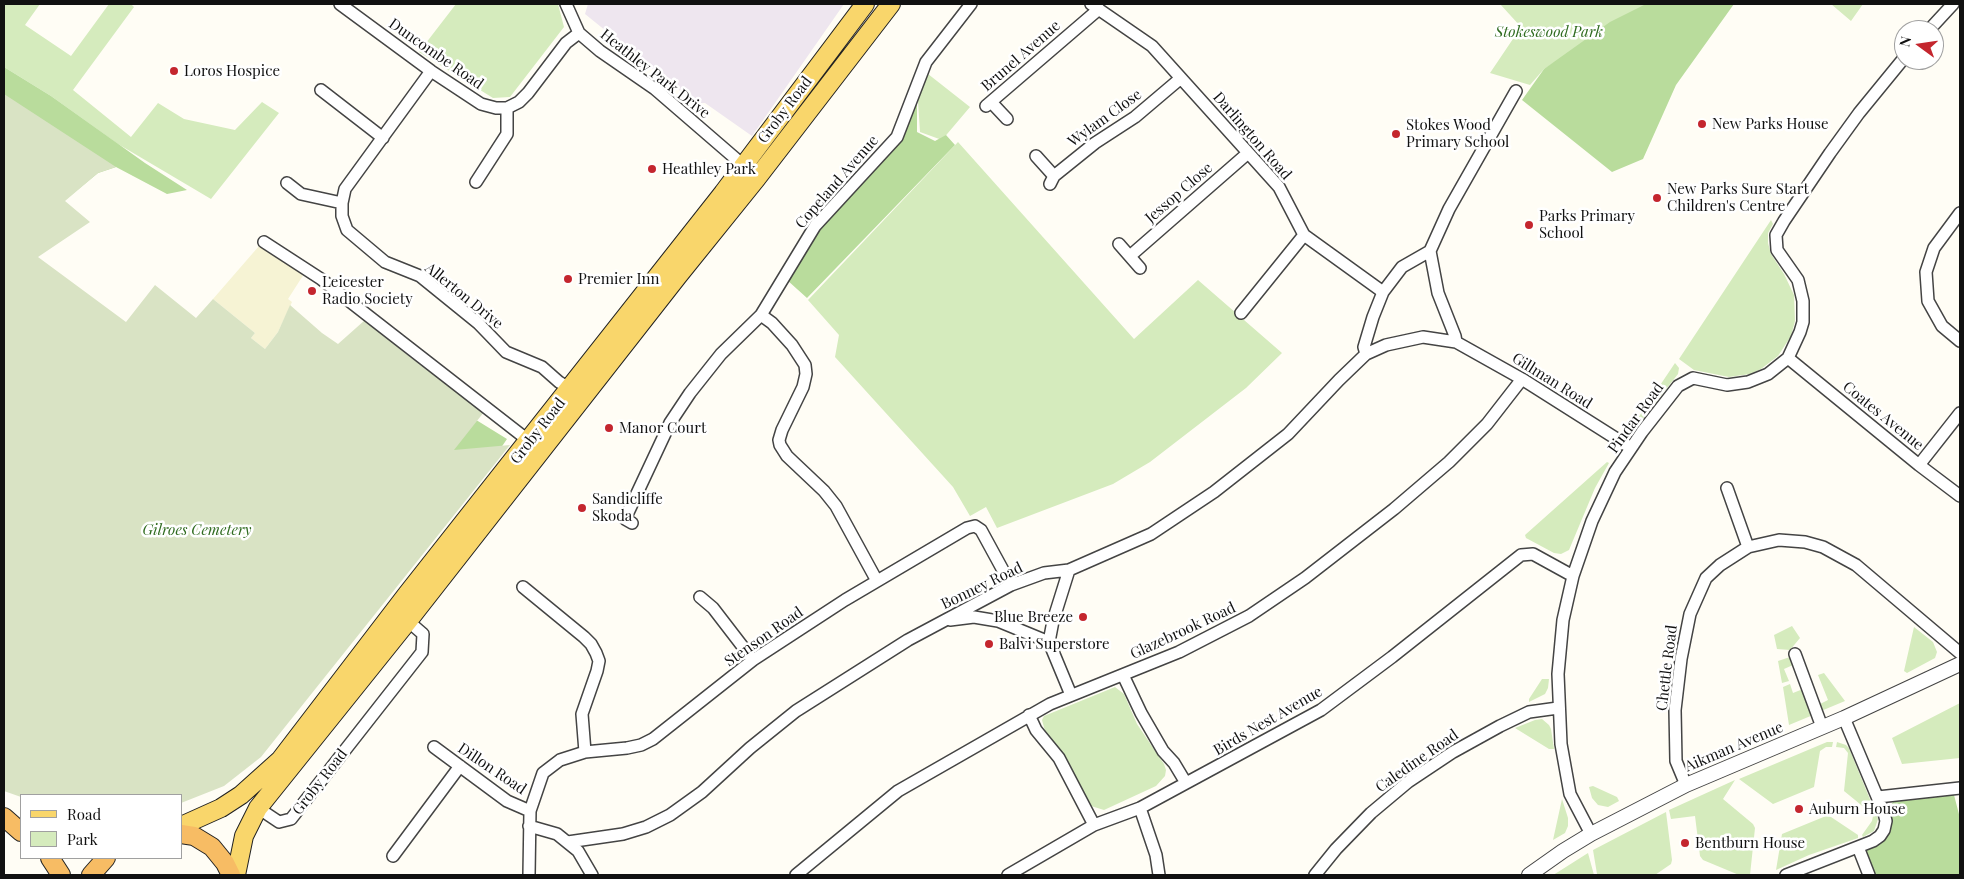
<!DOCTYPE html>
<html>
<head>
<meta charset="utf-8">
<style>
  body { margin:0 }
  #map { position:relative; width:1964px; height:879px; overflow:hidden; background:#fffdf5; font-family:"Playfair Display",serif }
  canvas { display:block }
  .frame { position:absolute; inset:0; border:5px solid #111; pointer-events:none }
  .legend { position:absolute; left:20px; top:794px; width:162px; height:65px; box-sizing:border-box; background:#fff; border:1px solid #a0a0a0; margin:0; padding:6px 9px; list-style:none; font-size:15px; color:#111 }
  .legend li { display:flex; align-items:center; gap:10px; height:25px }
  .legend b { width:25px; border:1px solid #a0a0a0 }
  .north { position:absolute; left:1894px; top:20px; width:50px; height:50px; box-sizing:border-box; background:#fff; border:1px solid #a0a0a0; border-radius:50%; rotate:284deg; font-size:14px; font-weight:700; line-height:20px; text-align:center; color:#111 }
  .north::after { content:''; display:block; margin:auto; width:18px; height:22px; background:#c4262e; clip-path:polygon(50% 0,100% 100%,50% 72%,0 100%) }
</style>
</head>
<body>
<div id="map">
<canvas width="1964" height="879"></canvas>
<div class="frame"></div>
<ul class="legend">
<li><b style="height:6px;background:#f9d66b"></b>Road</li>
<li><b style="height:14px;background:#d5ebbd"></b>Park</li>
</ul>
<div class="north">N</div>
</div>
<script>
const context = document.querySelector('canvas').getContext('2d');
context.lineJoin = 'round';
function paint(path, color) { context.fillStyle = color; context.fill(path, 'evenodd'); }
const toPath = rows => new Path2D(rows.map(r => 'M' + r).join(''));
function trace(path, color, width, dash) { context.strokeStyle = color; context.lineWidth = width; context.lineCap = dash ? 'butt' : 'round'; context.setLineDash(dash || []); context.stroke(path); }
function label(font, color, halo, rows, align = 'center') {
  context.font = font + ' "Playfair Display",serif'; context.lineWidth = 5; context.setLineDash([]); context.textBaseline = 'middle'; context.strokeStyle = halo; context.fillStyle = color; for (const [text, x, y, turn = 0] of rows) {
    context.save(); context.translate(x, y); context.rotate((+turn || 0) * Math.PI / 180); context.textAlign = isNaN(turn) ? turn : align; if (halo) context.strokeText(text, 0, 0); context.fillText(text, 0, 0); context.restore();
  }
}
const industrial = toPath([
  [588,4,844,4,752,136,705,103,695,103,585,14]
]);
const farmland = toPath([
  [259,246,304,274,288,299,292,302,278,332,265,349,251,338,255,333,213,299]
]);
const green = toPath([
  [4,4,40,4,25,25,71,56,109,4,131,4,134,7,73,90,131,137,158,103,184,119,235,130,262,102,279,113,211,199,118,144,51,96,4,67],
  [456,4,558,4,564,27,510,97,493,98,419,52],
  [1500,4,1648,4,1544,69,1530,85,1490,73,1521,27],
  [1831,4,1863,4,1851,21],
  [923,70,970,107,942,140,920,132,917,86],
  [958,142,1134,339,1198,280,1282,353,1246,388,1150,462,1113,484,997,528,986,507,970,516,953,487,835,357,839,335,808,300],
  [1771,220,1773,224,1768,233,1768,243,1771,254,1784,274,1794,295,1795,321,1791,336,1778,356,1761,369,1750,374,1729,377,1694,370,1679,359],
  [1675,363,1679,368,1678,374,1637,426,1634,424],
  [1607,462,1609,463,1595,488,1569,550,1561,554,1554,553,1526,538,1525,535],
  [1792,626,1800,638,1790,650,1777,649,1774,635],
  [1914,627,1933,642,1937,652,1935,658,1907,673,1904,671],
  [1790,657,1793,665,1784,669,1789,681,1782,683,1778,661],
  [1824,673,1845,701,1821,711,1818,705,1828,700,1818,675],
  [1542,679,1549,679,1548,688,1545,694,1529,702,1529,699],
  [1790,684,1793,693,1803,689,1813,715,1789,725,1783,687],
  [1115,687,1124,694,1137,724,1164,764,1166,770,1165,776,1156,786,1104,810,1091,806,1088,801,1070,765,1045,731,1042,720,1044,716],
  [1960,703,1960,758,1902,764,1892,738],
  [1542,719,1549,725,1551,729,1554,749,1549,749,1515,728,1535,720],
  [1827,742,1833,742,1832,747,1826,747,1820,751,1814,787,1773,804,1739,779],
  [1837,742,1846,745,1849,748,1878,819,1874,831,1863,837,1862,835,1872,821,1873,816,1871,813,1844,791,1848,753,1844,748,1836,747],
  [1735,780,1723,799,1753,824,1755,828,1750,875,1739,875,1703,860,1700,856,1695,816,1671,819,1669,810],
  [1593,786,1617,797,1619,801,1608,807,1598,805,1592,798,1589,787],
  [1562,799,1568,818,1568,826,1565,833,1553,840],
  [1666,812,1672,860,1671,864,1655,875,1601,875,1597,874,1593,850],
  [1826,816,1831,817,1858,835,1858,838,1809,855,1776,870,1782,834],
  [1588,853,1594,875,1553,875,1558,872]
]);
const forest = toPath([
  [1646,4,1734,4,1676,85,1643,159,1612,172,1522,100,1544,69,1610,22],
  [4,67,51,96,145,163,187,190,167,194,116,167,98,173,64,201,4,152],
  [917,86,917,132,935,141,946,135,955,145,807,298,787,280,807,236,895,139],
  [460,410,507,439,492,461,346,469],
  [1954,795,1960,818,1960,875,1876,875,1865,848,1874,845,1888,809,1893,802]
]);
const cemetery = toPath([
  [4,94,116,167,98,173,65,201,90,222,38,257,126,322,155,285,196,318,213,299,255,333,251,338,265,349,278,332,290,305,322,333,338,344,365,320,410,357,484,412,454,450,510,445,261,757,224,786,181,803,181,795,21,795,21,797,4,791]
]);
const minor = toPath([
  [340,4,431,71,481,104,496,108,507,108,519,102,528,93,566,43,579,33],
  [566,4,579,33,600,51,655,89,743,165,751,167],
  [1091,4,1152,46,1279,187,1304,235,1383,292],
  [1929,30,1953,4],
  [431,71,345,189,342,203,342,216,347,230,385,262,420,276,478,323,506,352,542,367,559,382,571,389],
  [321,90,383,138],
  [991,102,1007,119],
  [986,106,1099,9],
  [1036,156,1054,176],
  [476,182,507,134,507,108],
  [287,183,301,194,342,203],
  [1050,184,1054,176,1095,143,1135,117,1181,78],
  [1960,213,1934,248,1926,272,1928,301,1942,326,1960,341],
  [264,242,321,279,529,441],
  [1119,244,1140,268],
  [1430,251,1438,293,1455,336,1456,342],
  [1130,256,1248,153],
  [1241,313,1304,235],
  [761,315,772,323,792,345,805,365,806,374,803,387,782,430,779,440,780,445,787,456,824,491,836,506,877,581],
  [1366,354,1364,347,1373,317,1383,292,1402,267,1430,251,1449,209,1516,91],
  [1788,358,1919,465,1960,496],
  [1919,465,1960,413],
  [1727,488,1748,547],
  [632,523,625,519,670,423,690,393,721,354,761,315,815,226,897,137,926,62,971,4],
  [523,587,584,637,591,644,596,653,599,661,597,671,582,714,585,752],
  [700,597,713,608,753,660],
  [950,620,974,617,998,621,1049,642,1071,695],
  [1049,642,1053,621,1069,570],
  [1795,654,1822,727],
  [1123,675,1141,713,1163,751,1174,763,1186,783],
  [1029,715,1036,730,1059,758,1094,825],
  [434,747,507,801,530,811,529,875],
  [1686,785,1676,761,1675,710,1681,659,1690,614,1706,578,1720,565,1748,547,1779,540,1805,542,1823,547,1856,565,1960,653],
  [1878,797,1960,788],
  [258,808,279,822,291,819,422,652,423,634,408,621],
  [1140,808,1156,855,1159,875],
  [530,811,543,773,560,760,585,752,627,748,641,745,653,739,753,660,845,600,967,528,975,526,981,530,1011,585],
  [529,826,557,834,578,851,592,875],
  [1591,834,1570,794,1561,744,1558,674,1563,620,1573,576,1592,521,1615,472,1642,432,1678,386,1693,378,1727,385,1748,382,1768,374,1788,358,1800,332,1803,322,1803,301,1798,280,1777,250,1776,235,1784,221,1830,153,1859,113,1904,58],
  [568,842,623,834,646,827,670,815,702,792,750,748,796,711,908,640,1011,585,1044,573,1069,570,1151,534,1214,492,1288,434,1339,380,1366,354,1386,345,1423,337,1456,342,1522,379,1631,448],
  [1858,847,1869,875],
  [393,856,460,766],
  [796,875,898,791,1050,704,1179,652,1249,616,1305,578,1394,509,1449,462,1487,424,1522,379],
  [1008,875,1094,825,1140,808,1321,710,1392,657,1521,555,1533,554,1573,576],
  [1315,875,1336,849,1371,813,1408,782,1453,752,1500,726,1529,712,1558,708],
  [1786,875,1873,841,1880,836,1884,830,1886,821,1884,813,1844,718]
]);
const tertiary = toPath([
  [1529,875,1563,851,1591,834,1686,785,1844,718,1960,664]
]);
const primary = toPath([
  [181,826,221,808,241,795,280,760,407,594,723,193,865,4],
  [236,875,244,836,258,808,408,621,678,276,757,178,891,4]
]);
const trunk = toPath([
  [4,817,21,832],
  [181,834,194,836,212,847,225,863,231,875],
  [50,858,61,875],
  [91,875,106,858]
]);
const markers = [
  [174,71,5,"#c4262e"],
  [1702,124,5,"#c4262e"],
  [1396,134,5,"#c4262e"],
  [652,169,5,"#c4262e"],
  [1657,198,5,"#c4262e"],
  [1529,225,5,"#c4262e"],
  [568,279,5,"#c4262e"],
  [312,291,5,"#c4262e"],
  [609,428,5,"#c4262e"],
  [582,508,5,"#c4262e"],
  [1083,617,5,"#c4262e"],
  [989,644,5,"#c4262e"],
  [1799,809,5,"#c4262e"],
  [1685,843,5,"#c4262e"]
];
const parkNames = [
  ["Stokeswood Park",1549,32],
  ["Gilroes Cemetery",197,530]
];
const streetNames = [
  ["Duncombe Road",436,54,35],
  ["Brunel Avenue",1021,56,-41],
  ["Heathley Park Drive",655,74,38],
  ["Groby Road",785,110,-53],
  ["Wylam Close",1105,118,-36],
  ["Darlington Road",1252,136,49],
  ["Copeland Avenue",837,182,-49],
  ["Jessop Close",1179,193,-41],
  ["Allerton Drive",464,296,39],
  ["Gillman Road",1552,381,32],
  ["Coates Avenue",1883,416,39],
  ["Pindar Road",1636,418,-54],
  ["Groby Road",538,431,-52],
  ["Bonney Road",982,586,-26],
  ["Glazebrook Road",1183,631,-25],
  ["Stenson Road",764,637,-35],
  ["Chettle Road",1667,668,-83],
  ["Birds Nest Avenue",1268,721,-30],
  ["Aikman Avenue",1734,747,-23],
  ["Caledine Road",1417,761,-35],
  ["Dillon Road",492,769,34],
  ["Groby Road",320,782,-52]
];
const poiNames = [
  ["Loros Hospice",184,71],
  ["New Parks House",1712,124],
  ["Stokes Wood",1406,125],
  ["Primary School",1406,142],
  ["Heathley Park",662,169],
  ["New Parks Sure Start",1667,189],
  ["Children's Centre",1667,206],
  ["Parks Primary",1539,216],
  ["School",1539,233],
  ["Premier Inn",578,279],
  ["Leicester",322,282],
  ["Radio Society",322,299],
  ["Manor Court",619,428],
  ["Sandicliffe",592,499],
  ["Skoda",592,516],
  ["Blue Breeze",1073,617,"right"],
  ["Balvi Superstore",999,644],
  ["Auburn House",1809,809],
  ["Bentburn House",1695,843]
];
paint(industrial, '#eee6ef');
paint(farmland, '#f6f3d4');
paint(green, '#d5ebbd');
paint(forest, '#b9dc9c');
paint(cemetery, '#d9e3c4');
trace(minor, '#444', 14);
trace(tertiary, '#444', 16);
trace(primary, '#222', 20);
trace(trunk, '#222', 20);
trace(minor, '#fff', 11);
trace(tertiary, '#fff', 14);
trace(primary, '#f9d66b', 18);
trace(trunk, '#f7bc64', 18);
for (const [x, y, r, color] of markers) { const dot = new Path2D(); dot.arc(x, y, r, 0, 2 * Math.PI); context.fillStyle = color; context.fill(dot); trace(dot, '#fff', 2); }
label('italic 15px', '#2f6b1f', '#fff', parkNames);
label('15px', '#111', '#fff', streetNames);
label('15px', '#111', '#fff', poiNames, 'left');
</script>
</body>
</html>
